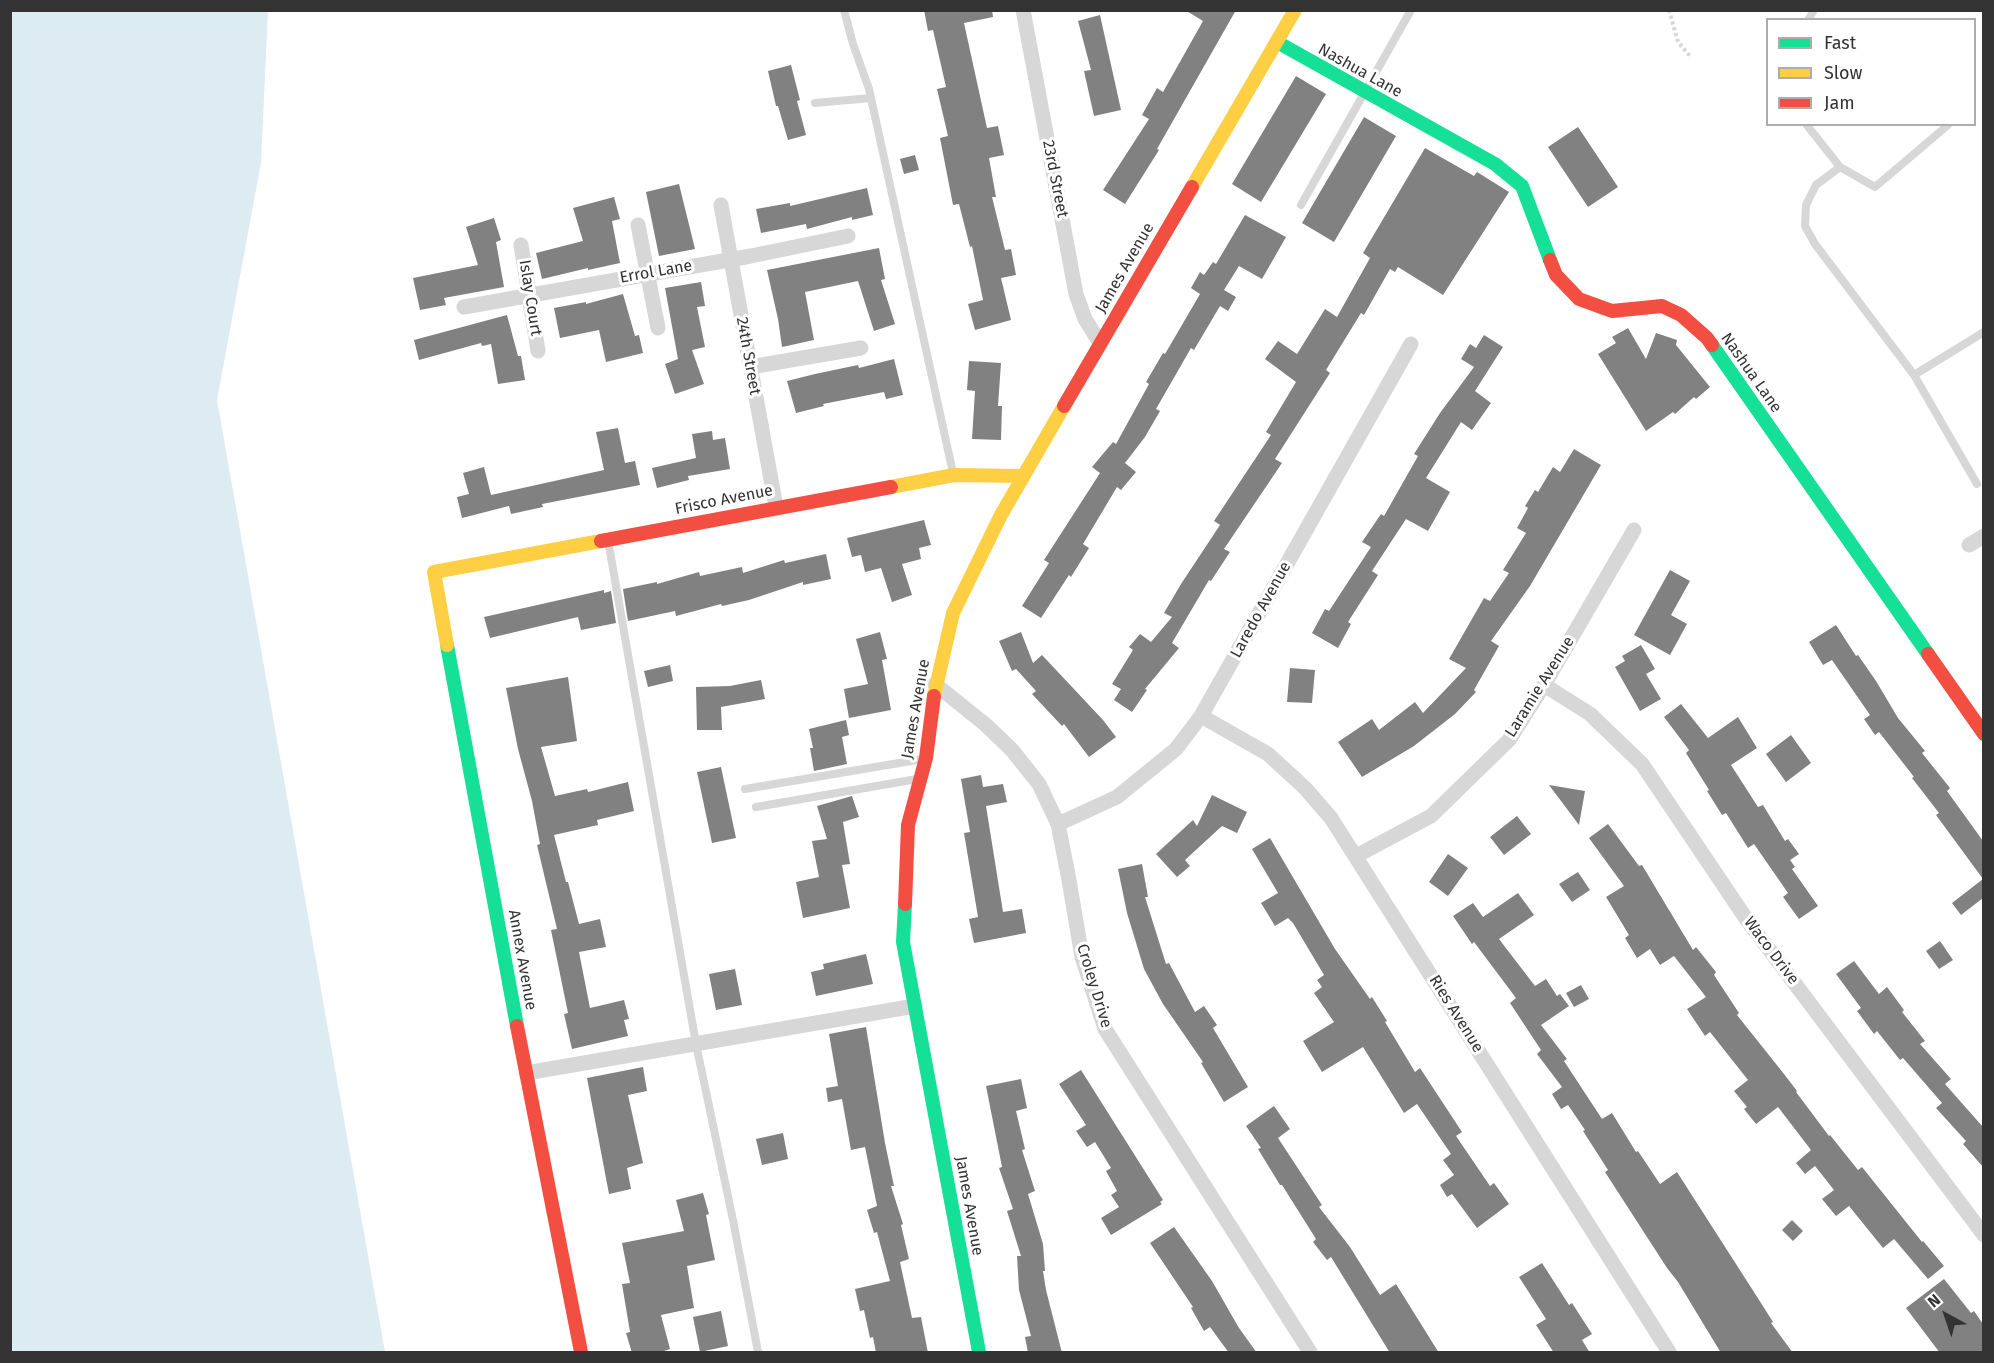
<!DOCTYPE html>
<html>
<head>
<meta charset="utf-8">
<style>
  body { margin:0 }
  #map { position:relative; width:1994px; height:1363px; overflow:hidden; background:#fff; font-family:"Fira Sans",sans-serif }
  canvas { display:block }
  .frame { position:absolute; inset:0; border:12px solid #333; pointer-events:none }
  .legend { position:absolute; left:1766px; top:18px; width:210px; height:108px; box-sizing:border-box; background:#fff; border:2px solid #adadad; margin:0; padding:8px 10px; list-style:none; font-size:18px; color:#333 }
  .legend li { display:flex; align-items:center; gap:12px; height:30px }
  .legend b { width:30px; border:2px solid #adadad }
  .north { position:absolute; left:1916px; top:1285px; width:60px; height:60px; -webkit-text-stroke:4px #fff; paint-order:stroke; rotate:320deg; font-size:16px; font-weight:700; line-height:24px; text-align:center; color:#333 }
  .north::after { content:''; display:block; margin:auto; width:21px; height:27px; background:#333; clip-path:polygon(50% 0,100% 100%,50% 72%,0 100%) }
</style>
</head>
<body>
<div id="map">
<canvas width="1994" height="1363"></canvas>
<div class="frame"></div>
<ul class="legend">
<li><b style="height:8px;background:#16e098"></b>Fast</li>
<li><b style="height:8px;background:#ffcf43"></b>Slow</li>
<li><b style="height:8px;background:#f24e42"></b>Jam</li>
</ul>
<div class="north">N</div>
</div>
<script>
const context = document.querySelector('canvas').getContext('2d');
context.lineJoin = 'round';
function paint(path, color) { context.fillStyle = color; context.fill(path, 'evenodd'); }
const toPath = rows => new Path2D(rows.map(r => 'M' + r).join(''));
function trace(path, color, width, dash) { context.strokeStyle = color; context.lineWidth = width; context.lineCap = dash ? 'butt' : 'round'; context.setLineDash(dash || []); context.stroke(path); }
function label(font, color, halo, rows, align = 'center') {
  context.font = font + ' "Fira Sans",sans-serif'; context.lineWidth = 6; context.setLineDash([]); context.textBaseline = 'middle'; context.strokeStyle = halo; context.fillStyle = color; for (const [text, x, y, turn = 0] of rows) {
    context.save(); context.translate(x, y); context.rotate((+turn || 0) * Math.PI / 180); context.textAlign = isNaN(turn) ? turn : align; if (halo) context.strokeText(text, 0, 0); context.fillText(text, 0, 0); context.restore();
  }
}
const water = toPath([
  [10,11,268,11,261,163,217,400,385,1352,11,1352]
]);
const building = toPath([
  [924,10,992,10,993,17,964,23,987,128,998,126,1004,155,989,158,996,197,992,197,1005,250,1011,249,1016,275,1001,278,1011,320,975,330,968,304,983,300,972,246,970,247,959,204,953,205,940,138,948,136,937,89,946,87,933,30,928,31],
  [1185,10,1236,10,1157,149,1159,150,1125,204,1103,190,1149,119,1142,115,1157,88,1163,92,1203,21],
  [1100,15,1121,110,1094,116,1084,71,1091,70,1078,21],
  [791,65,800,100,797,101,806,135,788,140,778,106,776,106,768,71],
  [1296,76,1326,94,1261,202,1232,184],
  [1364,117,1396,136,1334,242,1302,223],
  [1578,127,1618,187,1588,207,1548,147],
  [1425,148,1474,176,1477,172,1509,192,1443,295,1398,267,1395,272,1390,269,1364,315,1361,313,1326,370,1330,373,1275,459,1282,463,1224,549,1230,552,1211,581,1209,580,1172,643,1179,648,1145,689,1147,690,1132,712,1114,700,1121,689,1112,684,1133,650,1129,647,1140,634,1151,642,1172,617,1164,613,1181,584,1220,525,1214,521,1271,435,1266,432,1296,382,1265,359,1278,341,1297,354,1325,309,1337,317,1370,258,1363,253],
  [915,155,919,170,904,174,900,159],
  [679,184,695,249,659,256,646,192],
  [867,188,873,215,852,220,852,217,807,229,806,224,761,233,756,209,790,203,790,206],
  [614,197,620,219,612,221,620,263,588,270,588,268,542,279,536,253,583,241,573,208],
  [1245,215,1286,237,1262,279,1239,266,1224,290,1236,297,1228,311,1220,306,1194,350,1191,348,1156,409,1160,411,1145,437,1125,463,1136,472,1121,490,1117,487,1083,544,1089,548,1071,577,1069,575,1041,618,1022,606,1049,563,1044,560,1100,473,1092,467,1113,442,1116,444,1149,384,1146,382,1163,353,1165,354,1200,294,1191,288,1200,272,1204,275,1213,262,1216,264],
  [494,218,501,240,496,242,504,287,444,298,446,305,420,310,413,278,478,265,466,227],
  [879,248,885,279,881,280,895,324,874,331,858,281,805,292,814,340,782,347,778,319,767,270],
  [701,282,705,306,697,307,705,347,692,350,704,384,675,394,665,364,678,359,665,288],
  [623,294,635,336,639,335,643,353,606,362,599,330,560,338,554,308,586,302,586,304],
  [507,315,518,356,521,356,525,380,498,384,491,344,482,346,481,343,419,360,414,340],
  [1628,328,1646,359,1656,333,1677,340,1676,345,1710,387,1696,399,1694,397,1675,414,1673,412,1646,431,1598,354,1616,343,1612,337],
  [1484,335,1503,347,1475,391,1491,403,1472,430,1461,422,1426,478,1450,492,1428,531,1406,519,1372,571,1378,575,1348,622,1351,624,1338,648,1312,633,1325,609,1329,611,1371,547,1362,542,1381,514,1384,516,1418,456,1414,454,1440,413,1474,367,1461,359,1470,344,1476,348],
  [894,359,903,395,886,399,884,392,823,404,824,406,796,413,787,381,815,374,858,365,859,368],
  [969,361,1001,363,998,406,1002,406,1001,440,972,439,975,391,967,390],
  [618,428,625,463,635,461,640,485,542,504,543,507,511,514,509,506,462,518,457,497,469,494,463,473,484,467,491,495,604,470,596,432],
  [712,431,713,440,725,438,730,469,688,476,689,480,657,488,652,468,696,458,692,434],
  [1574,449,1601,465,1530,586,1491,641,1499,646,1474,690,1476,692,1455,714,1414,746,1362,777,1338,742,1372,719,1379,730,1415,702,1423,713,1466,668,1449,659,1484,598,1490,601,1509,573,1503,570,1526,533,1517,528,1528,508,1525,506,1535,490,1538,492,1553,467,1560,472],
  [924,520,931,545,919,548,921,559,902,564,912,595,892,602,881,568,865,572,861,555,852,557,847,538],
  [826,554,831,579,803,585,803,582,749,600,722,606,721,604,676,616,675,611,628,621,623,589,657,582,657,584,699,572,700,576,742,567,743,573,784,560,785,563],
  [1670,570,1690,581,1671,615,1687,624,1670,655,1634,635],
  [604,590,604,593,611,591,616,623,581,630,578,617,490,638,484,617],
  [1836,625,1856,656,1858,655,1876,681,1898,718,1925,751,1922,753,1950,788,1947,791,1983,841,1983,898,1961,915,1952,903,1983,879,1936,815,1939,813,1912,778,1914,777,1879,732,1875,735,1864,719,1870,715,1832,660,1823,665,1809,642],
  [880,632,887,659,882,660,891,710,849,718,844,689,868,684,856,639],
  [1021,632,1033,663,1042,655,1103,720,1116,737,1089,757,1064,724,1062,726,1032,694,1036,691,1016,669,1012,671,999,641],
  [1641,645,1655,669,1646,674,1661,699,1640,711,1615,667,1625,661,1622,656],
  [670,665,673,681,648,687,644,671],
  [1290,668,1315,670,1312,703,1287,702],
  [568,677,577,741,541,747,555,796,587,789,588,792,628,782,634,811,597,820,598,825,554,835,566,882,568,882,579,924,600,919,606,947,579,952,590,1008,624,1000,629,1019,624,1020,628,1036,572,1049,564,1014,568,1013,551,930,557,929,537,845,540,844,532,801,518,749,506,688],
  [761,680,765,699,721,707,722,730,697,730,696,687,730,686],
  [1681,704,1708,738,1738,717,1757,748,1731,765,1758,807,1763,805,1785,841,1788,839,1799,854,1790,860,1795,867,1792,869,1818,906,1799,919,1783,897,1788,893,1754,844,1748,848,1726,813,1722,815,1707,791,1709,790,1686,753,1689,750,1664,717],
  [846,720,849,735,842,737,847,764,814,771,810,748,813,748,809,729],
  [1791,735,1811,763,1786,782,1766,754],
  [721,767,736,838,712,843,697,772],
  [981,775,983,787,1003,784,1007,802,986,806,1003,912,1022,909,1026,933,974,943,969,919,978,917,964,833,970,832,961,779],
  [1549,785,1585,791,1579,825],
  [1212,795,1247,812,1237,833,1222,826,1185,860,1190,866,1177,877,1156,854,1193,820,1197,826],
  [852,796,859,817,843,822,850,864,842,865,850,908,803,918,796,882,819,877,812,841,827,839,817,806],
  [1517,816,1531,834,1504,855,1490,837],
  [1608,824,1639,866,1642,865,1693,950,1696,947,1716,972,1714,975,1739,1013,1737,1015,1784,1074,1797,1091,1796,1092,1829,1136,1830,1135,1858,1170,1862,1167,1922,1242,1923,1241,1944,1266,1928,1279,1894,1239,1883,1248,1849,1206,1836,1216,1822,1199,1834,1190,1815,1166,1805,1174,1796,1163,1811,1150,1778,1107,1756,1124,1744,1109,1747,1107,1734,1091,1748,1080,1710,1032,1705,1036,1687,1009,1706,997,1674,956,1660,965,1650,949,1637,958,1625,938,1629,935,1606,897,1624,886,1589,838],
  [1270,838,1335,949,1370,999,1372,997,1387,1021,1385,1022,1415,1072,1420,1068,1462,1132,1456,1136,1490,1186,1494,1183,1509,1204,1477,1228,1452,1194,1447,1197,1440,1185,1454,1175,1443,1160,1451,1154,1417,1104,1404,1113,1363,1047,1322,1072,1303,1041,1334,1022,1314,993,1322,987,1317,980,1324,975,1293,923,1288,918,1275,926,1261,903,1278,893,1252,849],
  [1448,854,1468,868,1448,896,1429,882],
  [1142,864,1148,897,1145,897,1166,964,1169,963,1195,1012,1204,1006,1217,1025,1213,1028,1248,1087,1224,1102,1201,1063,1203,1062,1163,1004,1144,969,1127,913,1118,869],
  [1578,872,1590,890,1572,902,1559,884],
  [1518,893,1534,915,1499,939,1535,986,1546,979,1557,996,1560,994,1569,1006,1541,1025,1567,1059,1564,1061,1602,1119,1612,1113,1636,1152,1638,1151,1660,1184,1677,1172,1761,1303,1773,1322,1771,1323,1793,1353,1721,1353,1678,1282,1667,1268,1605,1172,1608,1170,1583,1131,1585,1130,1568,1105,1561,1109,1552,1094,1562,1087,1537,1054,1541,1050,1510,1003,1516,998,1474,942,1472,944,1453,916,1473,903,1483,917],
  [1940,941,1953,960,1939,969,1926,951],
  [866,954,873,984,816,996,811,972,824,969,823,964],
  [1854,961,1879,994,1887,987,1904,1010,1902,1012,1925,1041,1920,1044,1951,1079,1945,1084,1983,1127,1983,1167,1963,1144,1966,1141,1936,1108,1942,1103,1903,1058,1900,1060,1877,1031,1874,1034,1857,1011,1861,1008,1836,974],
  [735,969,742,1005,716,1010,709,974],
  [1581,985,1589,999,1574,1007,1566,993],
  [866,1027,885,1143,894,1186,891,1186,903,1224,901,1225,909,1259,900,1262,912,1318,921,1317,928,1353,876,1353,873,1337,870,1338,864,1310,860,1311,855,1289,890,1281,877,1232,874,1233,867,1210,877,1206,865,1147,851,1150,842,1099,828,1102,826,1088,838,1086,829,1034],
  [643,1067,647,1091,628,1095,643,1163,627,1168,631,1189,609,1194,587,1078],
  [1081,1070,1163,1200,1160,1202,1162,1204,1111,1235,1101,1218,1119,1207,1111,1195,1117,1191,1106,1171,1111,1168,1095,1142,1087,1147,1076,1131,1086,1125,1059,1084],
  [1021,1079,1027,1108,1016,1111,1025,1149,1022,1150,1035,1191,1028,1194,1043,1244,1045,1271,1043,1271,1046,1290,1062,1353,1028,1353,1025,1337,1031,1336,1019,1290,1017,1256,1021,1256,1007,1211,1013,1209,999,1168,1002,1167,986,1086],
  [1274,1106,1290,1129,1278,1138,1322,1205,1319,1207,1350,1247,1380,1295,1396,1284,1439,1353,1390,1353,1331,1257,1327,1260,1313,1242,1316,1239,1282,1185,1280,1185,1258,1149,1261,1148,1246,1126],
  [783,1133,788,1159,762,1165,756,1139],
  [703,1193,709,1214,706,1215,715,1260,687,1266,694,1308,661,1315,670,1349,658,1353,632,1353,626,1333,630,1332,622,1284,630,1283,622,1243,684,1231,676,1200],
  [1792,1220,1803,1231,1793,1241,1782,1230],
  [1174,1227,1212,1281,1239,1328,1257,1353,1229,1353,1210,1327,1204,1331,1191,1308,1193,1307,1150,1243],
  [1542,1263,1569,1305,1572,1303,1592,1334,1582,1340,1590,1353,1554,1353,1536,1325,1546,1319,1519,1277],
  [1944,1279,1971,1313,1974,1311,1983,1324,1983,1353,1940,1353,1906,1308],
  [721,1311,728,1346,700,1352,693,1317]
]);
const path = toPath([
  [1669,10,1678,42,1690,56]
]);
const lane = toPath([
  [844,10,853,44,869,89,953,473],
  [1808,20,1814,10],
  [815,103,871,98],
  [1806,124,1840,167,1816,185,1806,205,1805,226,1815,244,1914,375,1977,484],
  [1840,167,1875,187,1948,125],
  [1301,205,1411,10],
  [1914,375,1984,332],
  [608,540,696,1044,733,1220,758,1352],
  [745,789,923,759],
  [756,807,917,779]
]);
const street = toPath([
  [1023,10,1076,294,1085,319,1100,343],
  [721,205,776,507],
  [638,225,658,328],
  [521,245,538,351],
  [464,307,751,256,848,236],
  [750,367,861,348],
  [1969,545,1984,536],
  [935,684,986,725,1012,750,1039,784,1058,824,1069,880,1082,957,1105,1029,1310,1352],
  [1544,685,1590,714,1642,764,1747,920,1984,1235],
  [1201,716,1268,754,1305,788,1331,818,1669,1352],
  [1058,824,1117,797,1176,749,1201,716,1411,344],
  [1356,856,1431,816,1509,740,1544,685,1634,530],
  [526,1073,915,1006]
]);
const fast = toPath([
  [1277,42,1495,164,1522,186,1550,260],
  [1712,345,1928,654],
  [447,645,517,1026],
  [905,904,903,942,979,1352]
]);
const slow = toPath([
  [1192,187,1295,10],
  [891,487,954,475,1023,476],
  [447,645,434,572,601,541],
  [934,696,953,613,1001,515,1064,406]
]);
const jam = toPath([
  [1550,260,1556,275,1579,299,1612,311,1662,306,1681,315,1707,338,1712,345],
  [1064,406,1192,187],
  [601,541,891,487],
  [1928,654,1984,734],
  [905,904,908,825,926,758,934,696],
  [517,1026,581,1352]
]);
const streetNames = [
  ["Nashua Lane",1360,71,29],
  ["23rd Street",1055,179,79],
  ["James Avenue",1125,268,-60],
  ["Errol Lane",656,272,-10],
  ["Islay Court",530,298,81],
  ["24th Street",748,356,80],
  ["Nashua Lane",1751,373,55],
  ["Frisco Avenue",724,500,-11],
  ["Laredo Avenue",1261,610,-61],
  ["Laramie Avenue",1540,687,-58],
  ["James Avenue",916,709,-80],
  ["Waco Drive",1771,951,53],
  ["Annex Avenue",522,960,80],
  ["Croley Drive",1094,986,73],
  ["Ries Avenue",1456,1014,58],
  ["James Avenue",969,1206,80]
];
paint(water, '#ddebf3');
paint(building, '#818181');
trace(path, '#d6d6d6', 4, [3, 3]);
trace(lane, '#d7d7d7', 8);
trace(street, '#d7d7d7', 15);
trace(fast, '#16e098', 14);
trace(slow, '#ffcf43', 14);
trace(jam, '#f24e42', 14);
label('16px', '#333', '#fff', streetNames);
</script>
</body>
</html>
